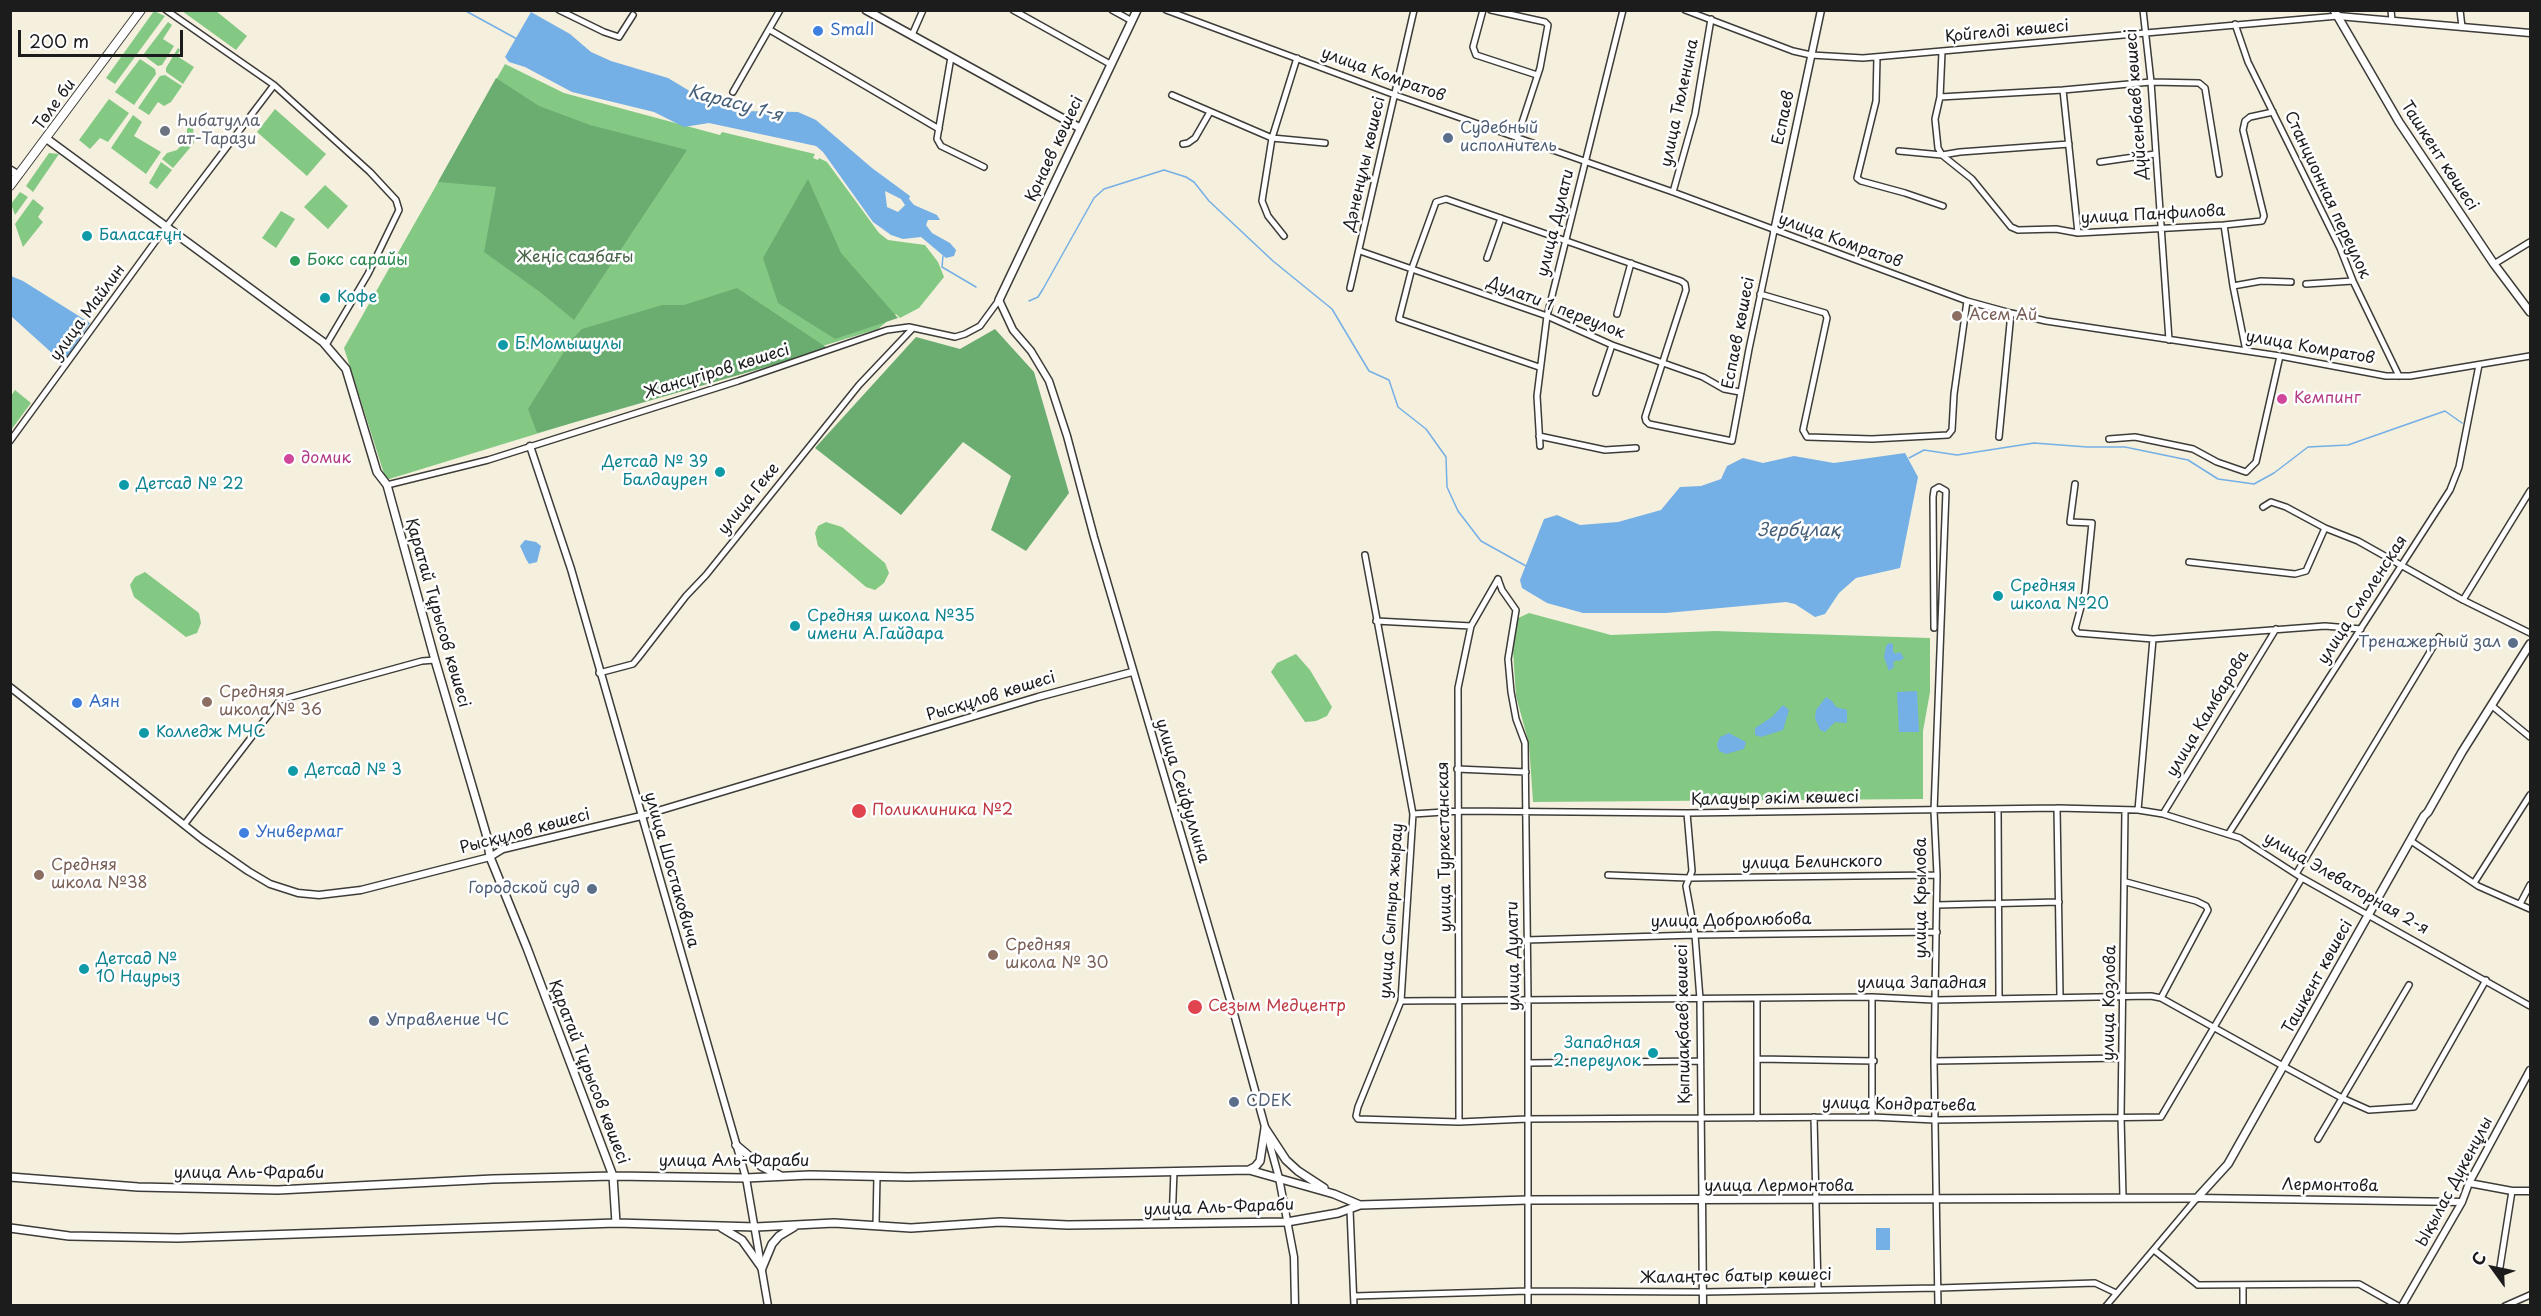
<!DOCTYPE html>
<html>
<head>
<meta charset="utf-8">
<style>
  body { margin:0 }
  #map { position:relative; width:2541px; height:1316px; overflow:hidden; background:#f5efde; font-family:"Playpen Sans",sans-serif }
  canvas { display:block }
  .frame { position:absolute; inset:0; border:12px solid #1c1c1c; pointer-events:none }
  .north { position:absolute; left:2463px; top:1238px; width:60px; height:60px; -webkit-text-stroke:4px #fff; paint-order:stroke; rotate:303deg; font-size:16px; font-weight:700; line-height:24px; text-align:center; color:#1c1c1c }
  .north::after { content:''; display:block; margin:auto; width:21px; height:27px; background:#1c1c1c; clip-path:polygon(50% 0,100% 100%,50% 72%,0 100%) }
  .scale { position:absolute; left:18px; top:30px; width:165px; height:27px; box-sizing:border-box; border:3px solid #1c1c1c; border-top:0; padding-left:8px; font-size:18px; line-height:21px; white-space:nowrap; color:#1c1c1c; -webkit-text-stroke:4px #fff; paint-order:stroke }
</style>
</head>
<body>
<div id="map">
<canvas width="2541" height="1316"></canvas>
<div class="frame"></div>
<div class="north">С</div>
<div class="scale">200 m</div>
</div>
<script>
const context = document.querySelector('canvas').getContext('2d');
context.lineJoin = 'round';
function paint(path, color) { context.fillStyle = color; context.fill(path, 'evenodd'); }
const toPath = rows => new Path2D(rows.map(r => 'M' + r).join(''));
function trace(path, color, width, dash) { context.strokeStyle = color; context.lineWidth = width; context.lineCap = dash ? 'butt' : 'round'; context.setLineDash(dash || []); context.stroke(path); }
function label(font, color, halo, rows, align = 'center') {
  context.font = font + ' "Playpen Sans",sans-serif'; context.lineWidth = 5; context.setLineDash([]); context.textBaseline = 'middle'; context.strokeStyle = halo; context.fillStyle = color; for (const [text, x, y, turn = 0] of rows) {
    context.save(); context.translate(x, y); context.rotate((+turn || 0) * Math.PI / 180); context.textAlign = isNaN(turn) ? turn : align; if (halo) context.strokeText(text, 0, 0); context.fillText(text, 0, 0); context.restore();
  }
}
const green = toPath([
  [154,11,165,16,115,84,106,78],
  [182,11,216,11,247,36,236,50],
  [168,22,172,25,163,39,174,46,162,65,158,66,143,55],
  [178,48,180,50,177,56,194,67,183,84,166,72,166,68],
  [140,59,155,69,156,74,134,105,115,92],
  [505,64,564,93,720,135,722,132,815,154,813,158,818,160,819,158,827,162,879,233,888,240,925,245,938,262,944,277,919,308,900,318,896,314,878,329,386,480,344,348],
  [165,75,182,86,171,102,164,106,158,102,149,115,138,108,160,76],
  [109,99,129,113,108,142,100,138,90,149,79,140],
  [275,109,326,154,307,176,257,132],
  [133,115,142,122,134,136,161,152,146,174,111,148],
  [193,125,194,143,173,168,162,159,167,153,177,150,187,139,187,126],
  [49,153,59,154,33,192,26,186],
  [161,162,172,170,157,189,149,183],
  [325,185,348,206,328,229,304,207],
  [20,192,28,197,15,215,11,204],
  [33,199,44,208,38,217,43,222,23,247,15,224],
  [281,211,295,219,276,248,262,238],
  [15,390,31,403,11,430,11,396],
  [826,522,842,527,885,563,889,573,884,583,875,590,866,587,818,546,815,533,818,526],
  [145,572,199,613,201,623,197,633,186,637,134,597,130,585,135,577],
  [1529,613,1611,635,1715,631,1930,638,1930,692,1923,731,1923,799,1533,802,1529,744,1516,696,1513,651,1516,619],
  [1296,654,1310,670,1332,707,1327,716,1316,721,1305,722,1271,672,1277,663]
]);
const forest = toPath([
  [496,78,539,106,590,125,687,150,574,320,540,292,484,252,496,187,438,182],
  [808,179,841,253,898,318,835,339,778,303,763,258],
  [737,288,829,349,537,433,528,409,572,339,582,329,662,305,684,305],
  [995,329,1034,372,1069,493,1026,551,991,530,1011,476,963,442,901,515,815,448,916,337,960,349]
]);
const water = toPath([
  [531,12,570,34,591,52,611,61,668,78,693,93,709,96,742,111,798,112,816,120,872,168,910,196,909,199,914,205,937,215,940,220,928,220,926,225,932,233,950,243,956,250,954,256,946,258,921,237,903,239,891,235,873,222,823,152,816,146,709,123,684,127,654,112,572,92,525,67,509,62,505,57],
  [885,191,901,199,905,205,898,212,887,207],
  [11,276,23,281,90,323,63,363,11,316],
  [1905,453,1918,477,1900,568,1856,578,1839,593,1825,614,1815,617,1795,604,1786,602,1666,613,1583,613,1547,603,1522,588,1520,580,1544,519,1557,515,1580,525,1618,522,1661,510,1680,487,1701,486,1721,479,1727,466,1743,458,1763,463,1794,456,1834,463],
  [525,540,536,542,541,546,537,562,529,564,526,559,520,546],
  [1889,643,1893,644,1893,651,1895,654,1900,652,1904,658,1899,661,1896,660,1893,663,1894,667,1889,671,1884,657,1886,646],
  [1917,691,1919,732,1899,732,1897,692],
  [1826,697,1832,701,1836,707,1847,710,1847,723,1835,722,1825,732,1820,730,1815,718,1816,710],
  [1783,705,1789,710,1783,730,1761,737,1755,735,1755,728,1772,717],
  [1729,733,1746,742,1744,749,1726,754,1719,751,1717,744,1720,737],
  [1876,1228,1890,1228,1890,1250,1876,1250]
]);
const stream = toPath([
  [464,10,517,39],
  [943,256,942,267,976,287],
  [1029,301,1038,297,1043,289,1094,198,1104,189,1164,170,1186,177,1194,182,1209,201,1273,261,1332,309,1369,371,1389,380,1398,407,1426,429,1446,457,1447,487,1458,511,1481,541,1526,566],
  [1909,458,1924,450,1957,455,2034,443,2087,447,2125,447,2188,460,2218,479,2254,484,2274,473,2308,447,2348,445,2445,411,2462,423]
]);
const minor = toPath([
  [166,10,274,85,370,172,396,200,399,210,368,274,326,345],
  [559,10,604,32,619,37,633,15],
  [1013,10,1110,64],
  [1112,10,1132,21],
  [1166,10,1395,95,1673,192,1967,301,2011,313,2046,321,2280,356,2386,376,2410,376,2530,356],
  [1483,10,1473,47,1476,55,1537,75],
  [1491,10,1545,22,1548,25,1540,68,1517,138],
  [1685,10,1793,51,1811,55,1863,58,2338,16],
  [2143,10,2151,82,2169,340],
  [2391,10,2392,21],
  [2460,10,2462,27],
  [2235,24,2248,62,2340,248,2353,281,2399,376],
  [770,30,939,129],
  [912,35,923,10],
  [1942,52,1940,97,1935,119,1938,148,1942,155,1972,179,2011,227,2018,230,2056,229,2078,233,2224,225,2262,221,2264,216,2243,130,2245,121,2250,117,2273,112],
  [951,57,937,139,941,146,984,167],
  [1877,57,1876,101,1857,178,1861,181,1905,193,1943,206],
  [2063,90,2078,233],
  [733,92,780,10],
  [1172,95,1272,138,1325,143],
  [1940,97,2063,90,2151,82,2199,83,2205,88,2219,174],
  [1183,144,1188,143,1195,138,1210,112],
  [1899,151,1942,155,1960,152,2069,144],
  [2100,162,2155,154],
  [1673,192,1695,114,1711,19],
  [2224,225,2233,286,2246,351],
  [1284,236,1268,216,1262,201,1272,138,1297,58],
  [1360,251,1547,316,1612,345,1703,377,1724,389,1740,392],
  [1487,258,1501,218],
  [2494,264,2530,242],
  [2306,284,2353,281],
  [2233,286,2261,281,2291,282],
  [1350,288,1414,10],
  [1760,294,1825,313,1827,318,1803,430,1807,437,1872,439,1948,435,1952,430,1954,394,1967,301],
  [1617,314,1631,263],
  [1539,367,1399,319,1412,268,1436,202,1446,199,1681,281,1685,284,1686,290,1645,417,1646,421,1649,424,1732,441,1749,349,1774,231],
  [1596,393,1612,345],
  [1539,436,1605,450,1636,448],
  [1999,437,2011,313],
  [2109,439,2135,437,2193,449,2217,462,2246,472,2256,462,2280,356],
  [10,441,160,235,274,85],
  [1540,446,1537,396,1547,316,1623,10],
  [2075,484,2070,522,2092,523,2085,592,2075,629,2078,633,2153,639,2325,626,2361,629],
  [387,485,488,460,738,381,887,330,909,327,955,337,965,334,980,326,999,300],
  [2263,507,2271,502,2286,507,2325,528,2358,541,2463,600,2530,633],
  [1365,555,1413,814,1401,1001,1358,1107,1356,1116,1358,1119,1459,1122,1527,1119,1872,1117,1935,1120,2161,1117,2302,878],
  [2189,562,2295,574,2306,571,2325,528],
  [1498,579,1502,590,1516,610,1508,659,1511,692,1516,719,1525,743,1528,999,1528,1306],
  [2463,600,2530,491],
  [1376,621,1471,626],
  [1934,628,1933,497,1934,490,1939,487,1946,491,1934,811,1937,875,1934,1061,1938,1306],
  [599,673,633,664,638,658,686,596,706,575,859,385,913,328],
  [2491,705,2530,737],
  [1457,769,1526,772],
  [2057,808,2060,996],
  [1998,809,1999,997],
  [2138,810,2153,639],
  [1687,813,1692,871,1686,886,1695,935,1700,999,1702,1201],
  [1413,814,1460,811,1687,813,2057,808,2138,810,2163,814,2240,838,2302,878,2530,1006],
  [2163,814,2276,629],
  [184,825,280,700,422,661,435,660],
  [2229,833,2450,490,2459,467,2479,365],
  [2411,841,2478,886,2530,909],
  [2296,874,2439,637],
  [1608,875,1688,878,1937,875],
  [2126,882,2196,901,2206,906,2208,910,2161,998],
  [2474,883,2530,795],
  [2520,904,2530,885],
  [1937,905,2059,902],
  [1526,940,1695,935,1937,932],
  [1757,998,1757,1118],
  [1401,1001,1872,997,1934,1000,2151,996,2161,998,2283,1066,2342,1098,2369,1110,2414,1107,2486,980],
  [1758,1059,1874,1061],
  [1934,1061,2122,1058],
  [1528,1063,1700,1061],
  [1814,1117,1818,1290],
  [1872,1117,1872,997],
  [1459,1122,1458,688,1471,626,1498,579],
  [2318,1139,2409,985],
  [2123,1197,2121,1117,2125,810],
  [1350,1210,1354,1306],
  [1172,1223,1174,1171],
  [876,1225,877,1176],
  [2154,1250,2198,1285,2359,1284,2398,1306],
  [2500,1267,2512,1191],
  [2243,1285,2243,1306],
  [1354,1296,1528,1291,1703,1292,1938,1288,2095,1283,2116,1293],
  [2106,1306,2197,1198],
  [2505,1306,2530,1295]
]);
const tertiary = toPath([
  [2338,16,2530,33],
  [1774,231,1821,10],
  [999,300,1013,330,1031,351,1049,381,1067,436,1094,537,1233,1010,1279,1178,1294,1257,1295,1306],
  [530,446,571,569,746,1178,768,1306],
  [10,687,202,839,248,871,270,884,298,893,319,895,361,890,490,857,503,849,641,816,1038,697,1132,672],
  [2469,1183,2512,1191,2530,1191],
  [2197,1198,2462,1202],
  [1702,1201,1703,1306],
  [2402,1306,2462,1202,2469,1183,2530,1070]
]);
const secondary = toPath([
  [866,10,1080,128],
  [2334,10,2399,122,2494,264,2530,312],
  [47,139,323,342,346,369,377,472,387,485,435,660,487,837,490,857,527,948,613,1176,616,1223],
  [10,170,18,175],
  [999,300,1137,10],
  [1265,1128,1286,1160,1298,1171,1324,1188],
  [736,1145,761,1166,779,1175],
  [1249,1170,1255,1167,1260,1161,1265,1128],
  [10,1177,138,1187,278,1190,493,1179,613,1176,746,1178,810,1175,908,1177,1249,1170,1334,1194,1360,1205,1528,1200,2197,1198,2228,1164,2424,816,2428,812,2462,752,2530,644],
  [10,1228,69,1236,178,1238,616,1223,756,1227,834,1223,911,1228,1000,1222,1068,1225,1287,1222,1338,1213,1360,1205],
  [722,1228,742,1240,762,1268],
  [762,1268,772,1244,779,1236,794,1227]
]);
const primary = toPath([
  [10,186,141,10]
]);
const markers = [
  [818,31,6,"#3f7fe0"],
  [165,131,6,"#6b7280"],
  [1448,138,6,"#5c6f8a"],
  [87,236,6,"#0f9aa8"],
  [295,261,6,"#2e9e5b"],
  [325,298,6,"#0f9aa8"],
  [1957,316,6,"#8d6e63"],
  [503,345,6,"#0f9aa8"],
  [2282,399,6,"#d1479c"],
  [289,459,6,"#d1479c"],
  [720,472,6,"#0f9aa8"],
  [124,485,6,"#0f9aa8"],
  [1998,596,6,"#0f9aa8"],
  [795,626,6,"#0f9aa8"],
  [2513,643,6,"#5c6f8a"],
  [207,702,6,"#8d6e63"],
  [77,703,6,"#3f7fe0"],
  [144,733,6,"#0f9aa8"],
  [293,771,6,"#0f9aa8"],
  [859,811,8,"#e0444e"],
  [244,833,6,"#3f7fe0"],
  [39,875,6,"#8d6e63"],
  [592,889,6,"#5c6f8a"],
  [993,955,6,"#8d6e63"],
  [84,969,6,"#0f9aa8"],
  [1195,1007,8,"#e0444e"],
  [374,1021,6,"#5c6f8a"],
  [1653,1053,6,"#0f9aa8"],
  [1234,1102,6,"#5c6f8a"]
];
const shopNames = [
  ["Small",830,31],
  ["Аян",89,703],
  ["Универмаг",256,833]
];
const streetNames = [
  ["Қойгелді көшесі",2007,32,-5],
  ["улица Комратов",1383,75,20],
  ["улица Тюленина",1680,103,-78],
  ["Дүйсенбаев көшесі",2137,104,-94],
  ["Төле би",55,105,-54],
  ["Еспаев",1784,118,-78],
  ["Қонаев көшесі",1055,149,-65],
  ["Ташкент көшесі",2439,156,57],
  ["Дәненұлы көшесі",1365,164,-77],
  ["Станционная переулок",2327,195,65],
  ["улица Панфилова",2153,215,-3],
  ["улица Дулати",1556,223,-76],
  ["улица Комратов",1840,241,20],
  ["Дулати 1 переулок",1556,308,21],
  ["улица Майлин",88,313,-54],
  ["Еспаев көшесі",1739,333,-79],
  ["улица Комратов",2310,348,10],
  ["Жансүгіров көшесі",717,372,-17],
  ["улица Геке",749,499,-51],
  ["улица Смоленская",2363,600,-57],
  ["Қаратай Тұрысов көшесі",437,613,74],
  ["Рысқұлов көшесі",991,697,-17],
  ["улица Камбарова",2208,714,-59],
  ["улица Сейфуллина",1182,791,73],
  ["Қалауыр әкім көшесі",1775,799,-1],
  ["Рысқұлов көшесі",525,832,-15],
  ["улица Туркестанская",1445,847,-91],
  ["улица Белинского",1812,863,-1],
  ["улица Шостаковича",671,870,74],
  ["улица Элеваторная 2-я",2346,884,30],
  ["улица Крылова",1922,898,-90],
  ["улица Сыпыра жырау",1392,911,-86],
  ["улица Добролюбова",1731,921,-1],
  ["улица Дулати",1514,956,-91],
  ["Ташкент көшесі",2318,977,-61],
  ["улица Западная",1922,984],
  ["улица Козлова",2110,1003,-89],
  ["Қыпшақбаев көшесі",1684,1024,-91],
  ["Қаратай Тұрысов көшесі",588,1072,69],
  ["улица Кондратьева",1899,1105,1],
  ["улица Аль-Фараби",734,1162],
  ["улица Аль-Фараби",249,1174],
  ["Ықылас Дүкенұлы",2455,1182,-62],
  ["Лермонтова",2330,1186,1],
  ["улица Лермонтова",1779,1187],
  ["улица Аль-Фараби",1219,1208,-2],
  ["Жалаңтөс батыр көшесі",1736,1277,-1]
];
const worshipNames = [
  ["Һибатулла",177,122],
  ["ат-Тарази",177,140]
];
const serviceNames = [
  ["Судебный",1460,129],
  ["исполнитель",1460,147],
  ["Тренажерный зал",2501,643,"right"],
  ["Городской суд",580,889,"right"],
  ["Управление ЧС",386,1021],
  ["CDEK",1246,1102]
];
const cultureNames = [
  ["Баласағұн",99,236],
  ["Кофе",337,298],
  ["Б.Момышулы",515,345],
  ["Детсад № 39",708,463,"right"],
  ["Балдаурен",708,481,"right"],
  ["Детсад № 22",136,485],
  ["Средняя",2010,587],
  ["школа №20",2010,605],
  ["Средняя школа №35",807,617],
  ["имени А.Гайдара",807,635],
  ["Колледж МЧС",156,733],
  ["Детсад № 3",305,771],
  ["Детсад №",96,960],
  ["10 Наурыз",96,978],
  ["Западная",1641,1044,"right"],
  ["2 переулок",1641,1062,"right"]
];
const parkNames = [
  ["Жеңіс саябағы",575,258]
];
const leisureNames = [
  ["Бокс сарайы",307,261]
];
const educationNames = [
  ["Асем Ай",1969,316],
  ["Средняя",219,693],
  ["школа № 36",219,711],
  ["Средняя",51,866],
  ["школа №38",51,884],
  ["Средняя",1005,946],
  ["школа № 30",1005,964]
];
const hotelNames = [
  ["Кемпинг",2294,399],
  ["домик",301,459]
];
const healthNames = [
  ["Поликлиника №2",872,811],
  ["Сезым Медцентр",1208,1007]
];
const waterNames = [
  ["Карасу 1-я",735,104,15],
  ["Зербұлақ",1799,531]
];
paint(green, '#84c983');
paint(forest, '#6bad71');
paint(water, '#74afe5');
trace(stream, '#74afe5', 1.5);
trace(minor, '#3d3c39', 8);
trace(tertiary, '#3d3c39', 9);
trace(secondary, '#3d3c39', 10);
trace(primary, '#3d3c39', 10);
trace(minor, '#fff', 5);
trace(tertiary, '#fff', 6);
trace(secondary, '#fff', 7);
trace(primary, '#fff', 8);
for (const [x, y, r, color] of markers) { const dot = new Path2D(); dot.arc(x, y, r, 0, 2 * Math.PI); context.fillStyle = color; context.fill(dot); trace(dot, '#fff', 2); }
label('16px', '#366cbe', '#fff', shopNames, 'left');
label('16px', '#1c1c1c', '#fff', streetNames);
label('16px', '#5b616d', '#fff', worshipNames, 'left');
label('16px', '#4e5e75', '#fff', serviceNames, 'left');
label('16px', '#0d838f', '#fff', cultureNames, 'left');
label('16px', '#466145', '#fff', parkNames);
label('16px', '#27864d', '#fff', leisureNames, 'left');
label('16px', '#785e54', '#fff', educationNames, 'left');
label('16px', '#b23c85', '#fff', hotelNames, 'left');
label('16px', '#be3a42', '#fff', healthNames, 'left');
label('italic 18px', '#445e76', '#fff', waterNames);
</script>
</body>
</html>
